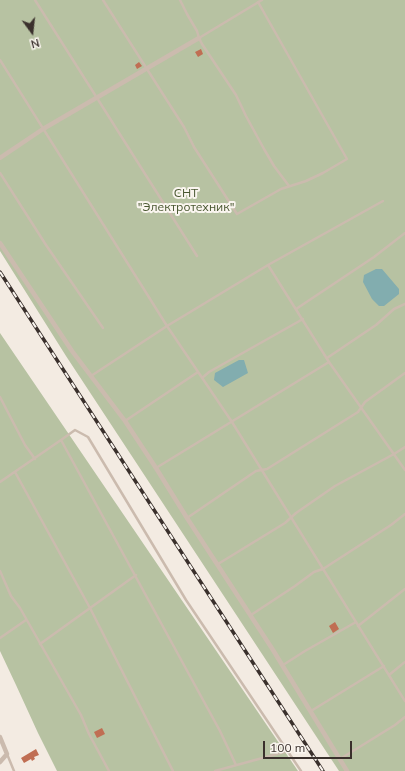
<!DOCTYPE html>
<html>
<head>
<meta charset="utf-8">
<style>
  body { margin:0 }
  #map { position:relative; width:405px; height:771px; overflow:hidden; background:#f3ebe2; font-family:Mulish,sans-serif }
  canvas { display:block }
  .north { position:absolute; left:12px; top:12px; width:40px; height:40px; -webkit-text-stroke:3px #faf5ef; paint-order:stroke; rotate:165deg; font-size:11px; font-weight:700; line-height:16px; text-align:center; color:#3a302c }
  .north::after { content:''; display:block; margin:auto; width:14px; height:18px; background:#3a302c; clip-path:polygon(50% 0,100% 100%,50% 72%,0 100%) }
  .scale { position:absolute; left:263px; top:741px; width:89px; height:18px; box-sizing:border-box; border:2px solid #3a302c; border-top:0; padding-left:5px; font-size:12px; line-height:14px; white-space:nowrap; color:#3a302c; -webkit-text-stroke:3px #faf5ef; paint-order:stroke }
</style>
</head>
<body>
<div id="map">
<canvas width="405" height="771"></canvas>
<div class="north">N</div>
<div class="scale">100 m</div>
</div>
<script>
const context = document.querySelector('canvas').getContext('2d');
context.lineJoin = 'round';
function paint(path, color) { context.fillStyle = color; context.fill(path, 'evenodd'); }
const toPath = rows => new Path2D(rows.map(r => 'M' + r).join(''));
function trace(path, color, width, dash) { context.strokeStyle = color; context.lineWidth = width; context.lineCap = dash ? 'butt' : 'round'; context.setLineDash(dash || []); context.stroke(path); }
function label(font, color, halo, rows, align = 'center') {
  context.font = font + ' Mulish,sans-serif'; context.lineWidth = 4; context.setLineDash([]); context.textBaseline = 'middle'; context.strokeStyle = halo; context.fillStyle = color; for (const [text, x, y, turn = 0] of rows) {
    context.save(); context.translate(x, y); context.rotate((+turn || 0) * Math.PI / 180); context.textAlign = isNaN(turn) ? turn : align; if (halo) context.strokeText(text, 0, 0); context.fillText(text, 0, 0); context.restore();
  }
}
const green = toPath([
  [0,0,405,0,405,771,339,771,66,356,0,251],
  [0,333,298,771,57,771,38,733,16,685,0,651]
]);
const water = toPath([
  [376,269,382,269,399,289,399,294,384,306,379,306,372,299,363,282,364,275],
  [239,360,244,360,248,373,223,387,214,380,215,373]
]);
const building = toPath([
  [201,49,203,54,198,57,195,52],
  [139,62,142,66,137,69,135,65],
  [335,622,339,629,333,633,329,626],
  [102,728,105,734,97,738,94,732],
  [36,749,39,755,34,757,35,759,32,761,31,759,24,763,21,758]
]);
const service = toPath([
  [35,0,197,256],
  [103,0,168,102,184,127,194,147,237,214,281,189,306,181,323,173,347,159,258,2],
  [180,0,187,14,197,31,199,38,202,44,236,95,246,116,264,149,274,166,289,186],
  [199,38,262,0],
  [0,60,167,326,232,422,405,701],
  [0,173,46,245,103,328],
  [268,265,329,362,405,470],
  [296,309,374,257,405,233],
  [327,358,376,325,394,309,405,304],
  [91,376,167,326,268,265,383,201],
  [202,378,209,372,303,319],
  [0,397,25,445,35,459],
  [125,421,198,372],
  [61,440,220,731,236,765],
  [156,468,329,362],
  [15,472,90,608,173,771],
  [0,482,61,440,75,430,88,437,186,600,301,771],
  [187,518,256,471,267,469,358,412,365,402,405,373],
  [218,564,285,523,296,513,335,486,394,454,405,447],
  [0,571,11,596,20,608,81,715,89,734,109,771],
  [251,615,295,586,314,572,323,569,391,525,405,514],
  [358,626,405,589],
  [0,638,26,620],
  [40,644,136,575],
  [283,665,305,651,356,622],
  [389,675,405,662],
  [311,711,384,666],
  [7,754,14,771],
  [340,759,395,725,405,717],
  [215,771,288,751]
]);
const minor = toPath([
  [0,158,43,129,199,38],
  [0,243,72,351,125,421,156,468,187,518,273,650,347,771],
  [0,737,7,754,0,762]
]);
const rail = toPath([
  [0,272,323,771]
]);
const parkNames = [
  ["СНТ",186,193],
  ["\"Электротехник\"",186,207]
];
paint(green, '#b7c2a2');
paint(water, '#82adaf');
paint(building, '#c06e53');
trace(service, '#cbbbae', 2.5);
trace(minor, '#cbbbae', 4.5);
trace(rail, '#3a302c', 3.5);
trace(rail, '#faf5ef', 2, [6]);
label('12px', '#495731', '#faf5ef', parkNames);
</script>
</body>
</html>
